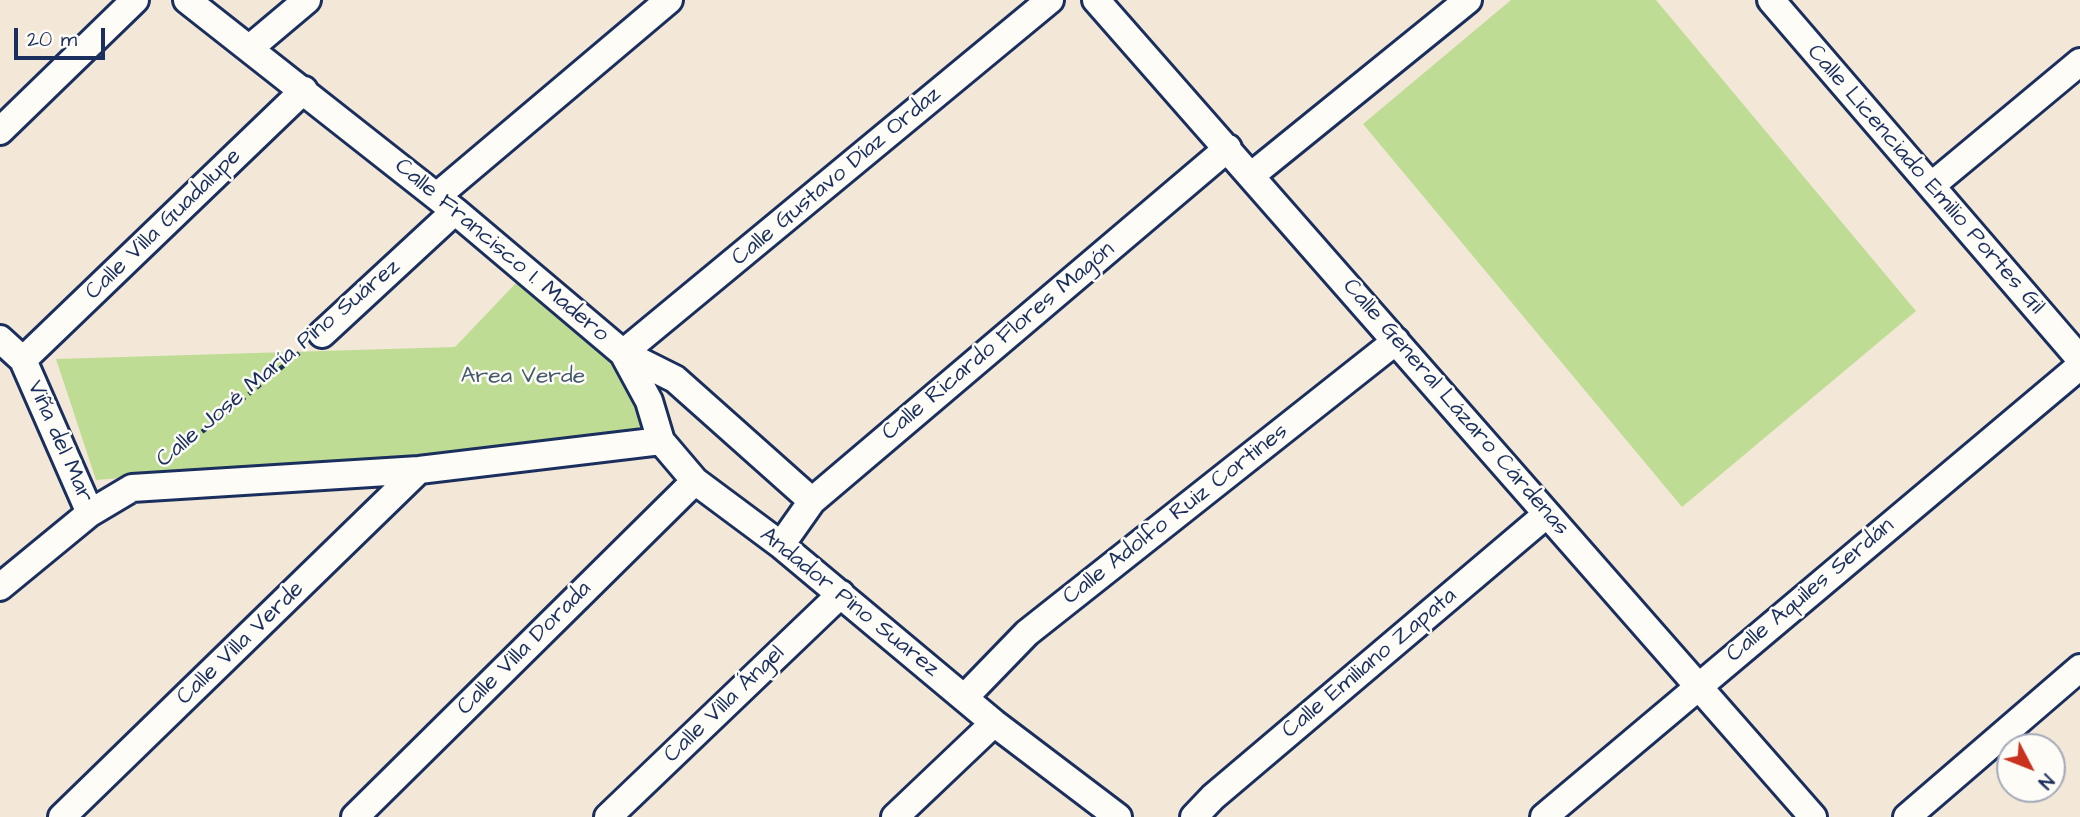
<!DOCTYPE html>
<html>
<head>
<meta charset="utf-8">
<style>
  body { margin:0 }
  #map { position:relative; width:2080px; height:817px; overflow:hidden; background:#f3e8d8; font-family:"Architects Daughter",sans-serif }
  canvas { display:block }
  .north { position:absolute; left:1996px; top:733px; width:70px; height:70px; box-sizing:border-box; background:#fdfcf7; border:2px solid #a3aaba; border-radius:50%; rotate:132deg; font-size:19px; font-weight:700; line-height:28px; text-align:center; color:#1b2f5e }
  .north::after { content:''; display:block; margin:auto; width:24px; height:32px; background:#c8321e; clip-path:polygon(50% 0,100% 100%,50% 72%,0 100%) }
  .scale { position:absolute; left:14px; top:28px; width:91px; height:32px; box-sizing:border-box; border:4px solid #1b2f5e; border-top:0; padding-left:9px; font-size:21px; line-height:24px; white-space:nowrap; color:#1b2f5e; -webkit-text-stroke:5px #fdfcf7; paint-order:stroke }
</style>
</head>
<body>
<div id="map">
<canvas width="2080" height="817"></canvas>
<div class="north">N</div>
<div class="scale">20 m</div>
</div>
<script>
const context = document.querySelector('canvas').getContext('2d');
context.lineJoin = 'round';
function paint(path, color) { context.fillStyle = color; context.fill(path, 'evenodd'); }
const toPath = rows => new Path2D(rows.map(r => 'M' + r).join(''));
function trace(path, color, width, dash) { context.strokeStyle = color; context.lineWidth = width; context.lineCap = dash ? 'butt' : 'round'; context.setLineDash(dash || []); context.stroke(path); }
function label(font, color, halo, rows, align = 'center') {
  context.font = font + ' "Architects Daughter",sans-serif'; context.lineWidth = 5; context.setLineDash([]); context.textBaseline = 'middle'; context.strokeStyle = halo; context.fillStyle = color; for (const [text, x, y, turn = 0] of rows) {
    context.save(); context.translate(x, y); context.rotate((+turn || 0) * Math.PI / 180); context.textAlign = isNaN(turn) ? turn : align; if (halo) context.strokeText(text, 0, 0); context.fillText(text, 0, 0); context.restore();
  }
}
const green = toPath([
  [1511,0,1656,0,1916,311,1682,507,1363,124],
  [516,283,624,365,648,438,96,480,56,359,455,347]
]);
const path = toPath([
  [171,457,303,350]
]);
const street = toPath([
  [187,0,455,211,623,353,675,379,812,501],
  [1096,0,1813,817],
  [1771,0,2080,359],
  [250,48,307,0],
  [0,131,135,0],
  [1252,175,1468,0],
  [1931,186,2080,62],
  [437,196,669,0],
  [322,334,455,211],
  [0,339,23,360,90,513],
  [623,353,649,401,661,441,695,481,781,545,994,723,1118,817],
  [623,353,1050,0],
  [23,360,304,90],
  [781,545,812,501,1228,148],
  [0,587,90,513,132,488,419,470,661,441],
  [964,698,1027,633,1396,341],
  [62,817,419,470],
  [355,817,695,481],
  [608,817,841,594],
  [895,817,994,723],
  [1194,817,1213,797,1547,514],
  [1544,817,2080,366],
  [1907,817,2080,668]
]);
const streetNames = [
  ["Calle Gustavo Díaz Ordaz",837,177,-40],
  ["Calle Licenciado Emilio Portes Gil",1925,180,49],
  ["Calle Villa Guadalupe",164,225,-44],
  ["Calle Francisco I. Madero",501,251,40],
  ["Calle Ricardo Flores Magón",999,342,-40],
  ["Calle José María Pino Suárez",279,364,-40],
  ["Calle General Lázaro Cárdenas",1455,408,49],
  ["Viña del Mar",59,442,66],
  ["Calle Adolfo Ruiz Cortines",1176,515,-38],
  ["Calle Aquiles Serdán",1811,591,-40],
  ["Andador Pino Suarez",849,603,39],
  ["Calle Villa Verde",241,644,-44],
  ["Calle Villa Dorada",525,649,-45],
  ["Calle Emiliano Zapata",1370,664,-40],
  ["Calle Villa Ángel",725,705,-44]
];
const parkNames = [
  ["Area Verde",523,377]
];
paint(green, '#bedc94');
trace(street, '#1b2f5e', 32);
trace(path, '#1b2f5e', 4.5, [5, 5]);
trace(street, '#fdfcf7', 26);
label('23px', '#1b2f5e', '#fdfcf7', streetNames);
label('23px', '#445a6c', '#fdfcf7', parkNames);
</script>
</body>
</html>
